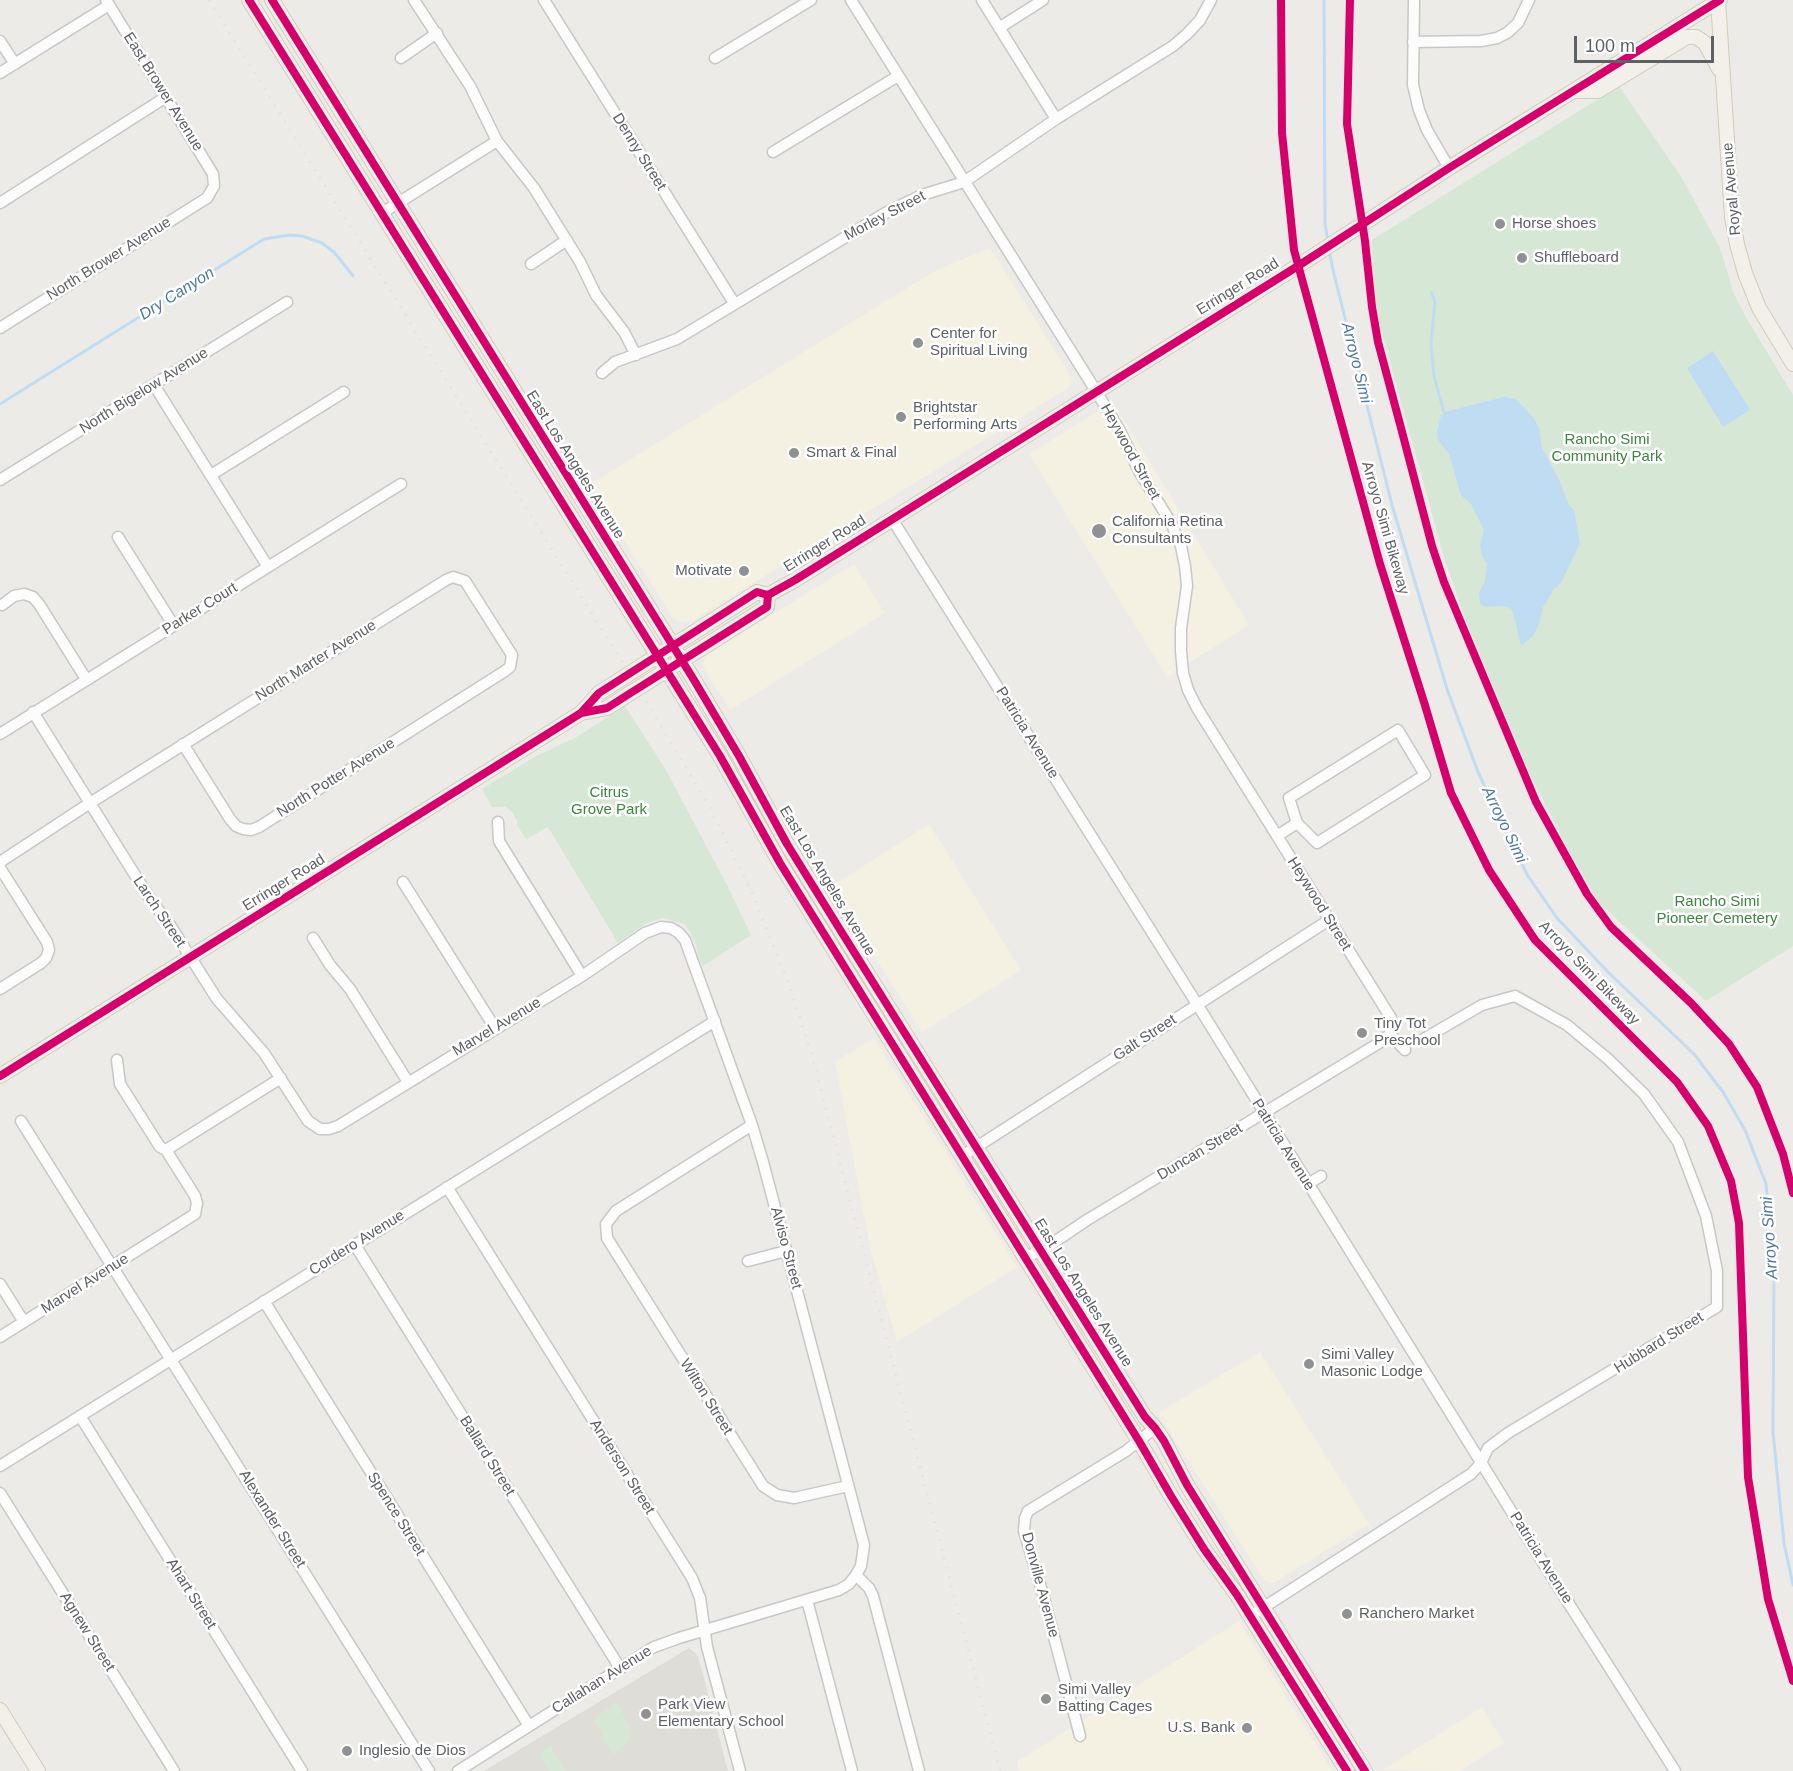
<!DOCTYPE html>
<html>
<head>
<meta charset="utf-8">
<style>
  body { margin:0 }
  #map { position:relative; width:1793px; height:1771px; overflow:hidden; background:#ecebe8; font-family:Helvetica,sans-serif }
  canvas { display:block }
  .scale { position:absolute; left:1574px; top:36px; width:140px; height:27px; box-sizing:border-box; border:3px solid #5d6165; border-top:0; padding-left:8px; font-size:18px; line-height:21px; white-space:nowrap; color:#5d6165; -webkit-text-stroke:4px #fff; paint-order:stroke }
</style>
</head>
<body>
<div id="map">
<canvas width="1793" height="1771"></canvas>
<div class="scale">100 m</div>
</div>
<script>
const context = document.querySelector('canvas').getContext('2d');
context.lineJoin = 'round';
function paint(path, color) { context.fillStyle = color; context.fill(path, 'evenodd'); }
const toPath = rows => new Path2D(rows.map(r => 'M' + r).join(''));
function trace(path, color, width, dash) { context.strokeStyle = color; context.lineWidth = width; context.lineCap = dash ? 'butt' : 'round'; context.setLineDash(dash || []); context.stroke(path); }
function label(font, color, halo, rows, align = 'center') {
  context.font = font + ' Helvetica,sans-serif'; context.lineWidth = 5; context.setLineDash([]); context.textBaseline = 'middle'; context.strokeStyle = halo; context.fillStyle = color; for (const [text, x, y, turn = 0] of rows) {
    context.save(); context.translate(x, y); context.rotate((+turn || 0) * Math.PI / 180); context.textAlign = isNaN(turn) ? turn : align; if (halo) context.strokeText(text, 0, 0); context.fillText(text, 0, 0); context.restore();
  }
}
const commercial = toPath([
  [990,248,1071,376,1072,382,1068,388,692,621,679,622,673,618,589,485,920,280,939,269],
  [1113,402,1249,625,1167,677,1029,454],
  [854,564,885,613,730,710,705,671,703,663,706,656],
  [929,824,1021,970,922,1032,831,887],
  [874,1038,1017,1267,897,1342,870,1248,835,1062],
  [1260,1352,1369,1524,1272,1584,1263,1579,1158,1413],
  [1239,1621,1332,1771,1019,1771,1017,1762],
  [1482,1707,1504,1743,1460,1771,1383,1770]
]);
const education = toPath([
  [689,1648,698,1656,728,1771,484,1771]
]);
const green = toPath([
  [1619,86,1682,178,1720,248,1734,294,1747,319,1793,395,1793,946,1706,1001,1599,903,1568,849,1530,774,1466,621,1445,561,1378,319,1372,268,1372,240],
  [625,706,666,770,728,887,751,935,703,966,699,958,695,941,685,924,662,918,645,924,618,943,548,827,526,839,517,825,517,820,512,812,506,807,492,807,482,789,538,755,575,738],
  [616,1702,631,1729,628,1741,614,1755,593,1720],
  [550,1746,566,1771,550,1771,539,1754]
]);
const water = toPath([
  [1713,351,1750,410,1723,427,1687,368],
  [1504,397,1516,399,1533,417,1539,428,1542,448,1560,482,1568,504,1574,510,1580,543,1561,583,1554,589,1543,607,1539,624,1534,635,1521,646,1513,612,1510,608,1502,606,1485,607,1480,603,1479,593,1485,581,1487,564,1482,556,1480,546,1484,530,1471,504,1461,495,1449,454,1438,440,1437,431,1441,416,1444,412]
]);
const stream = toPath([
  [1324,0,1325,224,1328,241],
  [1329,250,1333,270,1392,505,1447,689,1478,772,1506,833,1528,876,1557,918,1609,973,1694,1054,1723,1092,1745,1130,1766,1184,1774,1264,1773,1432,1784,1543,1793,1585],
  [1431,292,1435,302,1431,344,1434,376,1444,412],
  [0,404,264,239,290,235,302,236,322,243,334,252,353,276]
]);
const minor = toPath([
  [414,0,470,86,497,141,534,188,580,262,596,295,624,332,636,355],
  [544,0,734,303],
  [851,0,1096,391,1120,431,1139,471,1171,523,1181,546,1185,566,1187,586,1181,628,1181,651,1183,673,1188,690,1197,708,1391,1018,1390,1034,1379,1043,1087,1220,1041,1251,1025,1257],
  [982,0,1056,119],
  [1414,0,1413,85,1419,110,1427,130,1449,168],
  [999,28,1043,0],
  [0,41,15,64],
  [1413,42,1481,41,1497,38,1507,33,1518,23,1529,0],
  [401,58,437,33],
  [715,58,811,0],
  [0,73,109,5],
  [773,152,898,76],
  [0,203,166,97],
  [382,213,497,141],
  [531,264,567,240],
  [0,328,207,198,214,186,213,174,106,0],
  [602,373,615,362,677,339,887,212,922,195,964,182,1056,119,1173,46,1187,34,1200,20,1211,0],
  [154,385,268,567],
  [211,475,344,392],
  [0,480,287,302],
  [892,519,1197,1004,1557,1585,1675,1771],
  [118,537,174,626],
  [2,605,14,596,24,594,33,597,39,604,86,679],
  [33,712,150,899,170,925,217,999,264,1053,308,1121,320,1129,329,1129,338,1126,582,976,645,933,661,927,671,928,679,933,685,940,752,1125,763,1162,864,1545,861,1566,856,1575,849,1584,839,1590,679,1638,654,1647,458,1771],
  [1398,730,1425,775,1317,843,1297,823,1289,798,1398,730],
  [0,734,401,484],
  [498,822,499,841,582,976],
  [1277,836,1297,823],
  [0,862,90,803,446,580,453,577,465,581,512,655,510,667,505,671,259,827,251,830,243,829,236,826,230,819,183,744],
  [0,868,47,942,49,950,46,958,41,963,0,989],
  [403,882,495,1028],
  [313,938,330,965,350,989,408,1082],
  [1390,1034,1405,1050],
  [21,1121,429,1771],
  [752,1125,616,1211,606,1224,607,1238,763,1486,777,1495,794,1498,848,1486],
  [166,1150,281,1078],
  [961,1157,1329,920],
  [1308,1184,1321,1176],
  [447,1187,692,1578,700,1598,707,1647,740,1771],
  [355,1245,620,1668],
  [748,1261,786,1251],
  [0,1284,24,1322],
  [264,1301,529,1726],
  [0,1337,195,1214,197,1203,195,1196,166,1150,160,1147,120,1084,117,1060],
  [80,1416,302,1771],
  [0,1466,715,1021],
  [0,1493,174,1771],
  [856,1575,869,1588,873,1596,919,1771],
  [807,1600,852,1771],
  [1258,1611,1471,1474,1481,1463,1488,1448,1508,1433,1717,1307,1717,1271,1706,1216,1678,1142,1644,1094,1608,1059,1567,1025,1515,996,1482,1005,1420,1041],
  [1080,1736,1042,1591,1024,1531,1025,1518,1028,1511,1033,1508,1126,1451,1155,1428]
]);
const major = toPath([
  [249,0,720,756,780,863,1139,1441,1171,1496,1204,1549,1237,1595,1347,1771],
  [272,0,694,680,739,756,787,844,839,928,1145,1417,1155,1428,1164,1441,1187,1485,1365,1771],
  [1718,0,1732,217,1737,244,1745,273,1759,308,1793,364],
  [1574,91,1598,91,1687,37,1696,37,1705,43,1719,69],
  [581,713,607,708,629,694,767,607,768,595],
  [0,1076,581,713,599,693,743,601,757,592,768,595,795,580,1298,266,1449,168,1720,0],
  [0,1710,38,1771]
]);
const rail = toPath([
  [209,0,629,673,711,809,752,893,788,982,811,1052,1000,1771]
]);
const cycleway = toPath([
  [249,0,720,756,780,863,1139,1441,1171,1496,1204,1549,1237,1595,1347,1771],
  [272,0,694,680,739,756,787,844,839,928,1145,1417,1155,1428,1164,1441,1187,1485,1365,1771],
  [1281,0,1282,133,1294,250,1380,564,1424,702,1451,793,1489,870,1535,940,1677,1082,1708,1126,1731,1181,1739,1223,1748,1477,1768,1599,1793,1681],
  [1350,0,1347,124,1365,241,1372,307,1378,342,1401,428,1432,546,1444,582,1536,802,1587,894,1611,927,1691,1003,1729,1044,1757,1087,1783,1154,1793,1193],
  [581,713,607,708,629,694,767,607,768,595],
  [0,1076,581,713,599,693,743,601,757,592,768,595,795,580,1298,266,1449,168,1720,0]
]);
const markers = [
  [1500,224,6,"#8f9193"],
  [1522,258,6,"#8f9193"],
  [918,343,6,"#8f9193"],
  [901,417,6,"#8f9193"],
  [794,453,6,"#8f9193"],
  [1099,531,8,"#8f9193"],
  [744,571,6,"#8f9193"],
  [1362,1033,6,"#8f9193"],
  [1309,1364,6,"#8f9193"],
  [1347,1614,6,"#8f9193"],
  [1046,1699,6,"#8f9193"],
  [646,1714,6,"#8f9193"],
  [1247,1728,6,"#8f9193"],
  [347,1751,6,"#8f9193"]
];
const streetNames = [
  ["East Brower Avenue",163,92,58],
  ["Denny Street",639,152,58],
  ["Royal Avenue",1732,189,-95],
  ["Morley Street",885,216,-28],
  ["North Brower Avenue",109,259,-32],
  ["Erringer Road",1238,287,-32],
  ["North Bigelow Avenue",144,391,-32],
  ["Heywood Street",1130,452,61],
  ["East Los Angeles Avenue",575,465,58],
  ["Arroyo Simi Bikeway",1385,528,74],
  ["Erringer Road",825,544,-32],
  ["Parker Court",200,609,-32],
  ["North Marter Avenue",316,661,-32],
  ["Patricia Avenue",1027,733,58],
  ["North Potter Avenue",336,778,-32],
  ["East Los Angeles Avenue",827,881,59],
  ["Erringer Road",284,883,-32],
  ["Heywood Street",1319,904,58],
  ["Larch Street",159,912,56],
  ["Arroyo Simi Bikeway",1589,973,46],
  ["Marvel Avenue",497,1027,-31],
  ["Galt Street",1145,1038,-33],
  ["Patricia Avenue",1283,1145,58],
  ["Duncan Street",1200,1152,-31],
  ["Cordero Avenue",357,1243,-32],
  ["Alviso Street",786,1248,75],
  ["Marvel Avenue",85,1284,-32],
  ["East Los Angeles Avenue",1083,1293,58],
  ["Hubbard Street",1659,1343,-32],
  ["Wilton Street",706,1397,58],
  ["Ballard Street",487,1456,58],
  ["Anderson Street",622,1467,58],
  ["Spence Street",396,1514,58],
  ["Alexander Street",272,1519,58],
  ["Patricia Avenue",1541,1558,58],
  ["Donville Avenue",1040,1585,75],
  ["Ahart Street",191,1594,58],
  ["Agnew Street",87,1632,58],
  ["Callahan Avenue",602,1680,-32]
];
const poiNames = [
  ["Horse shoes",1512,224],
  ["Shuffleboard",1534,258],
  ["Center for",930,334],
  ["Spiritual Living",930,351],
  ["Brightstar",913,408],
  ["Performing Arts",913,425],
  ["Smart & Final",806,453],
  ["California Retina",1112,522],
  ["Consultants",1112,539],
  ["Motivate",732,571,"right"],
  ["Tiny Tot",1374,1024],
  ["Preschool",1374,1041],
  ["Simi Valley",1321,1355],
  ["Masonic Lodge",1321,1372],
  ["Ranchero Market",1359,1614],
  ["Simi Valley",1058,1690],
  ["Batting Cages",1058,1707],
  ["Park View",658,1705],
  ["Elementary School",658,1722],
  ["U.S. Bank",1235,1728,"right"],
  ["Inglesio de Dios",359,1751]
];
const parkNames = [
  ["Rancho Simi",1607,440],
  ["Community Park",1607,457],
  ["Citrus",609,793],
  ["Grove Park",609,810],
  ["Rancho Simi",1717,902],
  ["Pioneer Cemetery",1717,919]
];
const waterNames = [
  ["Dry Canyon",177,294,-32],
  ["Arroyo Simi",1356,363,76],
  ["Arroyo Simi",1504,825,64],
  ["Arroyo Simi",1770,1238,-94]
];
paint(commercial, '#f4f0e2');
paint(education, '#dfddd8');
paint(green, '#d7e7d5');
paint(water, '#c0dcf2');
trace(stream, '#c0dcf2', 3);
trace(minor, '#c7c7c7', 13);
trace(major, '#d2cbb8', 16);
trace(minor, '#fcfcfc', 10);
trace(major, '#f2f0e9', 14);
trace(rail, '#e3e2e2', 3, [1.5, 8]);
trace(cycleway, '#d6006c', 8);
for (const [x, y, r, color] of markers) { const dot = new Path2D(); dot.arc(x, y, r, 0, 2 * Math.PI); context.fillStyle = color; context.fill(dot); trace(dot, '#fff', 2); }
label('15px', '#5d6165', '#fff', streetNames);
label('15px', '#5d6165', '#fff', poiNames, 'left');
label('15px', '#3e8342', '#fff', parkNames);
label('italic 16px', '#4c78a7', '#fff', waterNames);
</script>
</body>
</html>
